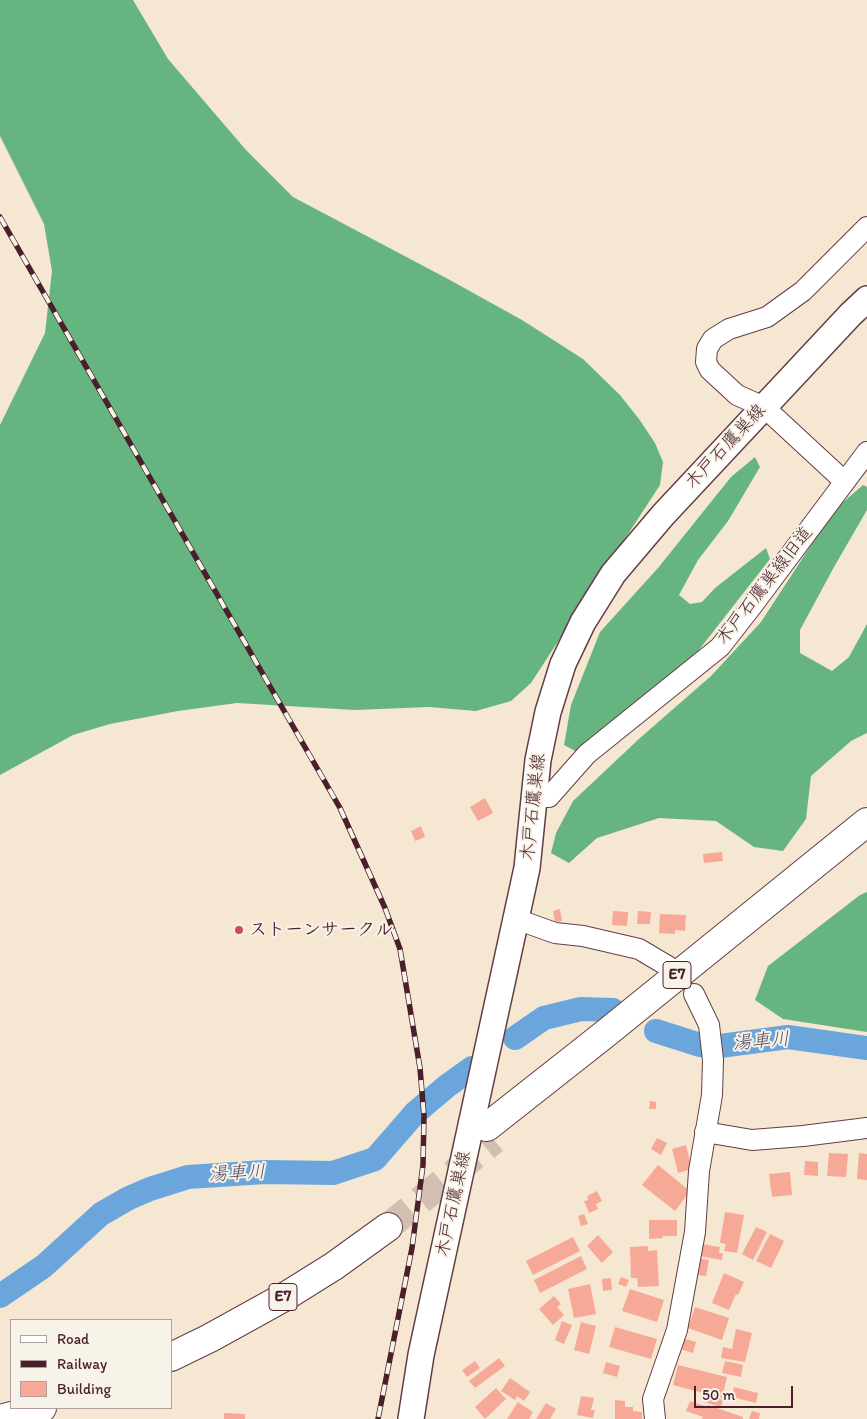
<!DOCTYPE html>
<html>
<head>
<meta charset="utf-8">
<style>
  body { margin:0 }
  #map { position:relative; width:867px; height:1419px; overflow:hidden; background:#f5e7d2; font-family:Itim,sans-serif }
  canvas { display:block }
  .legend { position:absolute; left:10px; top:1319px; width:162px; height:90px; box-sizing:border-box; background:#f7f3e8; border:1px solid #b29e9c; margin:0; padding:6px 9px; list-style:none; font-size:15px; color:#4a1f2b }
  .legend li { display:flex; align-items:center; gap:10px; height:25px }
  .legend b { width:25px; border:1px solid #b29e9c }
  .scale { position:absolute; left:694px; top:1386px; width:99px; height:22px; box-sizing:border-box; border:2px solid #4a1f2b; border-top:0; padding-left:6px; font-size:15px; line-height:18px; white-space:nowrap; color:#4a1f2b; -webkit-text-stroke:4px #f7f3e8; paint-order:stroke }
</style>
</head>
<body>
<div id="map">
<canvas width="867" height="1419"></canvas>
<ul class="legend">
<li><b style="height:6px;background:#fff"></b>Road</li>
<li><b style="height:6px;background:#4a1f2b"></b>Railway</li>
<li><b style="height:14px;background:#f7a998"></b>Building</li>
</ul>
<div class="scale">50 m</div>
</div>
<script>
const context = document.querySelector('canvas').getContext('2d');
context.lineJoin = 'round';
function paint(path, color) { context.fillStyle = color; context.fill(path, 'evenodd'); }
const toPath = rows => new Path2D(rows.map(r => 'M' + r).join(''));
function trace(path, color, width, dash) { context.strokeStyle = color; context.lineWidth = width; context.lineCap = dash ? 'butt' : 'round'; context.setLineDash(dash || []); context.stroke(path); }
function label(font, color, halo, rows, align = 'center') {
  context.font = font + ' Itim,"Klee One",sans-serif'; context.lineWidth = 4; context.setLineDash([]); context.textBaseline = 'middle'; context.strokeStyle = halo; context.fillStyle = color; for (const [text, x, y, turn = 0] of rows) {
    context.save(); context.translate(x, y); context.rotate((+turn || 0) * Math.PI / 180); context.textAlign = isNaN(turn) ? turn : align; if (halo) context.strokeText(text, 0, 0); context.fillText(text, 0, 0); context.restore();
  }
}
const forest = toPath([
  [0,0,133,0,168,59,246,150,293,197,448,279,522,320,583,359,620,395,639,419,655,443,663,462,660,485,531,683,511,701,476,711,429,707,355,710,237,703,178,711,110,724,73,735,0,775,0,425,45,333,52,271,44,224,0,136],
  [755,457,760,467,728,521,698,560,679,595,690,604,702,602,715,588,766,548,770,559,691,660,577,752,564,745,571,705,600,632,658,568,731,477],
  [863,485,867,487,867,510,834,567,800,630,800,653,832,671,849,657,867,624,867,733,851,741,811,776,806,819,783,851,754,847,716,821,659,818,597,838,569,863,551,853,556,833,573,801,640,738,711,676,761,622,834,510],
  [867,892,867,1032,783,1019,755,1000,768,966,860,895]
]);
const river = toPath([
  [656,1031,700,1045,720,1046,788,1037,867,1048],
  [515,1038,544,1018,581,1009,613,1010],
  [0,1296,44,1266,101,1214,129,1198,150,1189,188,1177,265,1172,333,1173,375,1159,415,1113,447,1086,472,1068]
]);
const building = toPath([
  [485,798,493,813,478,821,470,807],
  [421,826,425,837,415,841,411,831],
  [722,852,723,861,704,863,703,854],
  [560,909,562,921,555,922,553,911],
  [613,911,628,912,627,926,612,925],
  [638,911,651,912,650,924,637,924],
  [660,914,686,915,685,931,675,930,675,934,659,933],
  [650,1101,656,1102,656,1109,649,1109],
  [657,1138,667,1143,661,1155,651,1149],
  [686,1145,692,1169,678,1173,672,1149],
  [829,1153,848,1154,846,1177,827,1176],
  [859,1153,867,1154,867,1180,857,1179],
  [805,1161,818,1162,818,1176,804,1175],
  [658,1165,690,1191,675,1211,642,1185],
  [790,1172,792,1195,772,1197,769,1174],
  [597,1191,602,1201,596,1204,598,1209,589,1213,584,1201,588,1200,587,1196],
  [725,1212,744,1215,737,1253,724,1251,726,1244,720,1243],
  [584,1214,588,1224,581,1226,578,1216],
  [649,1220,677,1220,677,1236,662,1236,663,1238,649,1239],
  [756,1227,767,1232,753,1260,742,1254],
  [770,1234,784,1241,771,1268,756,1261],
  [598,1235,613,1252,602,1263,587,1246],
  [573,1237,580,1251,533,1275,526,1261],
  [696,1243,720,1247,719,1253,723,1253,722,1260,694,1255],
  [648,1246,648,1251,657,1250,659,1286,638,1287,637,1278,631,1278,630,1247],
  [581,1256,587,1269,540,1293,534,1280],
  [695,1258,709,1260,706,1276,692,1274],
  [724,1273,744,1282,738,1295,736,1294,729,1310,712,1303],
  [621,1277,629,1280,626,1287,618,1284],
  [611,1278,612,1290,603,1291,602,1279],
  [590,1284,596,1314,574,1318,568,1289],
  [630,1289,664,1300,657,1322,622,1311],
  [554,1296,561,1304,557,1307,564,1315,553,1325,539,1309],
  [695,1307,729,1318,722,1340,688,1328],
  [562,1321,572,1325,564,1344,555,1340],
  [581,1322,596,1326,589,1354,574,1350],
  [615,1327,657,1339,651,1359,609,1347],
  [736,1329,752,1333,745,1362,721,1358,723,1347,732,1349],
  [682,1338,696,1342,693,1353,680,1349],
  [499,1358,505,1366,475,1388,469,1381],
  [475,1361,480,1368,467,1377,462,1370],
  [725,1361,743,1365,741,1377,722,1373],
  [606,1362,620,1366,617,1377,603,1373],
  [678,1365,727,1377,722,1398,673,1385],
  [510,1378,530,1392,524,1401,517,1396,515,1400,501,1391],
  [734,1387,758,1393,756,1403,732,1397],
  [496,1388,506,1399,485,1419,475,1407],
  [707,1394,723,1400,721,1407,704,1402],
  [581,1396,594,1398,591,1410,595,1410,593,1418,577,1415],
  [615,1400,625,1401,625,1407,633,1407,633,1411,642,1412,642,1419,615,1419],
  [690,1401,707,1407,708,1405,743,1417,743,1419,702,1419,703,1417,686,1411],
  [518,1402,533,1412,529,1419,507,1419],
  [546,1403,556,1409,550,1419,536,1419],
  [752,1411,760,1413,759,1419,749,1419],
  [224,1413,245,1414,245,1419,224,1419]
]);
const highwayTunnel = toPath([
  [388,1227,494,1140]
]);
const minor = toPath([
  [844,481,764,407,737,395,710,370,706,362,707,349,713,339,729,329,767,317,803,291,867,227],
  [534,797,549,797,587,754,720,647,752,606,867,452],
  [516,919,555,933,583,936,639,949,671,968],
  [705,1132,752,1140,803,1136,867,1128],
  [655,1419,653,1399,677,1330,695,1232,699,1171,712,1095,713,1060,709,1025,694,994]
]);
const major = toPath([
  [411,1419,421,1355,527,868,538,760,548,712,563,664,583,622,613,574,663,515,851,314,867,299]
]);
const highway = toPath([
  [487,1127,605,1034,867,822],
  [171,1357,210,1338,286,1296,334,1266,388,1227],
  [0,1419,42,1408]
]);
const rail = toPath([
  [0,217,340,808,385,908,400,949,420,1068,424,1116,423,1165,412,1248,378,1419]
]);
const markers = [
  [239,930,5,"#d1495b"]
];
const shields = [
  [677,975,28],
  [283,1297,28]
];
const shieldNames = [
  ["E7",677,975],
  ["E7",283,1297]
];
const streetNames = [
  ["木戸石鷹巣線",726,447,-47],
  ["木戸石鷹巣線旧道",765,586,-52],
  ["木戸石鷹巣線",534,807,-84],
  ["木戸石鷹巣線",454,1204,-78]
];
const poiNames = [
  ["ストーンサークル",249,930]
];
const waterNames = [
  ["湯車川",761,1042,-5],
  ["湯車川",237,1174,-3]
];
paint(forest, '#66b580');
trace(river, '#6aa6db', 24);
paint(building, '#f7a998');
trace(highwayTunnel, '#d3bfb1', 28, [28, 14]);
trace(minor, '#643d44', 22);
trace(major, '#643d44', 28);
trace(highway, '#643d44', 30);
trace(minor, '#fff', 20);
trace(major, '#fff', 25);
trace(highway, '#fff', 28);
trace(rail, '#4a1f2b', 5.5);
trace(rail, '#f7f3e8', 4, [11]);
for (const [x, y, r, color] of markers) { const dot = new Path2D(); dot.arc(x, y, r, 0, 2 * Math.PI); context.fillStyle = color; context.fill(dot); trace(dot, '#f7f3e8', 2); }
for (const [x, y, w] of shields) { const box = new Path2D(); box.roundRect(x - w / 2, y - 13.5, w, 27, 4); context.fillStyle = '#f7f3e8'; context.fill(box); trace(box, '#4a1f2b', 1); }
label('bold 16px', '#4a1f2b', null, shieldNames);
label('18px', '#4a1f2b', '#f7f3e8', streetNames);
label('bold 18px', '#4a1f2b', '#f7f3e8', poiNames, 'left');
label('italic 19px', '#554e69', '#f7f3e8', waterNames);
</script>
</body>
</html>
